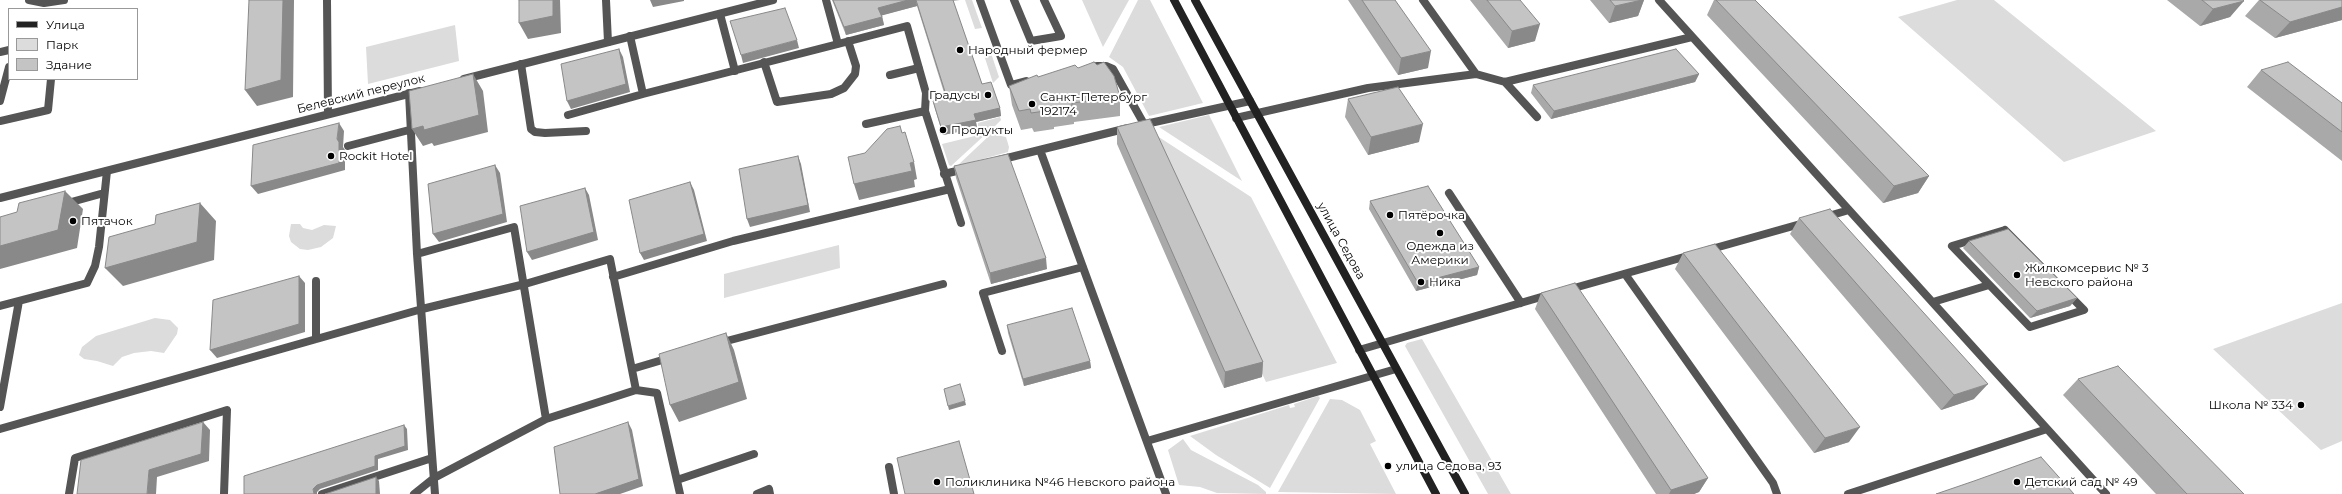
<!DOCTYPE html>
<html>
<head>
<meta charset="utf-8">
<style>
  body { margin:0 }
  #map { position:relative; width:2342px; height:494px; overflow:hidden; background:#fff; font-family:Montserrat,sans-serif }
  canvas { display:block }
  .legend { position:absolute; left:8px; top:8px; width:130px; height:72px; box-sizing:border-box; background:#fff; border:1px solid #999; margin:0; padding:5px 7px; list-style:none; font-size:12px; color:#000 }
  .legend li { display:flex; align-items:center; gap:8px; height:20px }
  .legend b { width:20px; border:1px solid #999 }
</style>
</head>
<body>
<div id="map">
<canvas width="2342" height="494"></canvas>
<ul class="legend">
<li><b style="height:5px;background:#222"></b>Улица</li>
<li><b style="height:11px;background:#dcdcdc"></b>Парк</li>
<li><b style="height:11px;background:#c4c4c4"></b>Здание</li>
</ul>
</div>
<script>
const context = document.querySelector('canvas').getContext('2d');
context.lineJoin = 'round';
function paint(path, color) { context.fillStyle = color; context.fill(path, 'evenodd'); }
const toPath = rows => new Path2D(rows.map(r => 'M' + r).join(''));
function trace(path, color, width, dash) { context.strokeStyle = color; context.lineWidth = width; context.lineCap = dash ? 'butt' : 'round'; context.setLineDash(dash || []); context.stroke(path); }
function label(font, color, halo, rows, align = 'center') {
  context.font = font + ' Montserrat,sans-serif'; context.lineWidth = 4; context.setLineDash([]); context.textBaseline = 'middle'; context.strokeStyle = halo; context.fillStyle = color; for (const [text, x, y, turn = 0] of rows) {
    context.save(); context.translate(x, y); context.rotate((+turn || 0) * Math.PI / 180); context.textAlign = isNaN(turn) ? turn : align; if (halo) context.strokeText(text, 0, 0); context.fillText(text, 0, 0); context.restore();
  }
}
const green = toPath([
  [965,0,972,0,982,28,975,29],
  [1082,0,1129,0,1103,47],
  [1138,0,1150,0,1203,103,1149,116,1123,67,1109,57],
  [1957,0,1994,0,2156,131,2064,162,1898,17],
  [455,25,459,61,368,84,366,47],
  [991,53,999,77,993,83,984,55],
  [1209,115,1242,181,1159,127],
  [1000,117,1001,120,991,130,978,132,978,123],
  [1148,130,1251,197,1337,363,1266,382],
  [987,133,951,166,949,165,942,144],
  [991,134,1006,137,1009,147,1008,152,957,166],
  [291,224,300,224,303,228,312,230,324,225,336,226,333,238,321,247,308,250,300,249,291,242,289,236],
  [839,245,840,268,724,298,724,274],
  [2342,303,2342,441,2321,450,2213,349],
  [155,318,170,320,178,328,177,334,164,353,151,351,134,353,122,357,113,366,97,361,84,359,79,355,82,347,96,336],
  [1422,339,1511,494,1488,494,1405,346,1407,343],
  [1318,396,1320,398,1270,488,1216,455,1190,436,1289,405,1290,408,1295,407,1294,404],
  [1330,399,1342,400,1360,410,1376,441,1370,444,1396,494,1278,492],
  [1183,439,1191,450,1258,485,1266,492,1266,494,1217,493,1200,487,1179,485,1168,450]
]);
const service = toPath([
  [29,0,44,3,64,0],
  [327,0,328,113],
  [606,0,608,42],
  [980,0,1011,85,1026,81],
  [1014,0,1031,41,1061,36,1044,0],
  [1423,0,1476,74],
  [1659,0,2106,494],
  [720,14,735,71],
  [630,36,643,94,838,44,826,0],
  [838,44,907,26,926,93,925,111,961,223],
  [0,52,9,50],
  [764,62,777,102,831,94,844,88,855,74,856,66,848,41],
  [521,64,531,129,535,132,545,133,586,131],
  [1097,66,1106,66,1113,69,1144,124],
  [890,75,919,68],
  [1505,82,1537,117],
  [409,93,417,254,435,494],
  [0,101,9,67],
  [568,115,643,94],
  [1236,118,1368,88,1476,74,1505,82,1692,37],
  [0,121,48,110,51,79],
  [866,124,925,111],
  [1141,125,1250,101],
  [348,146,409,130],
  [1040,150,1166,494],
  [999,160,1128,128],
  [944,174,965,169],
  [1449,193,1521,303],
  [64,204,104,193],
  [1825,217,1849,210],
  [2005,230,2084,310,2030,327,1952,246,2005,230],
  [1708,250,1804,223],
  [417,254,514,227,546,419],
  [1625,274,1773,483,1777,494],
  [613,277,733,241,950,189],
  [316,281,316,339],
  [1567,290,1691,255],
  [1933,302,1989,285],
  [0,306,87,283,95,266,99,247,107,171],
  [719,343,943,284],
  [1359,350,1548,295],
  [1002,351,983,293,1083,267],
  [632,369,669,358],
  [0,407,19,301],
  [0,429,422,309,525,284,610,259,636,390],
  [1147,441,1396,369],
  [889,467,894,494],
  [677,480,754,454],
  [69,494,75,458,227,410,224,494],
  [322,494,432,458],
  [414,494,434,478,546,419,636,390,657,393,680,494],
  [757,494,769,489,770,494],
  [1848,494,2047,429]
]);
const minor = toPath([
  [464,79,773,0],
  [0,198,420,91]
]);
const secondary = toPath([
  [1174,0,1436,494],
  [1195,0,1465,494]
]);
const wall = toPath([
  [832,0,960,0,953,1,982,84,1000,108,1001,116,976,122,977,128,943,135,935,109,933,101,946,99,917,6,882,15,884,25,846,35],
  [1348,0,1395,0,1428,68,1398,75],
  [1470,0,1520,0,1535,41,1508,48],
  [1590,0,1644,0,1638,16,1609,23],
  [1714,0,1755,0,1929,176,1918,193,1883,203,1707,15],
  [2167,0,2243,0,2230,17,2200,26],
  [2259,0,2342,0,2342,20,2275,38,2245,16],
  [1078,68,1120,97,1120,116,1074,122,1074,124,1054,127,1054,129,1034,132,1032,128,1021,130,1012,105,1009,86,1038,77],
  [2261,70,2342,103,2342,161,2247,87],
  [1699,74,1695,82,1551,119,1531,93,1533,85],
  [1348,99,1419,142,1368,155,1345,117],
  [1117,127,1263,362,1262,377,1224,388,1117,144],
  [954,166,1047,269,991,284,956,178],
  [1370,201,1479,267,1477,275,1416,291,1369,209],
  [1799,218,1974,399,1941,410,1790,234],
  [1969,241,2077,298,2070,306,2030,318,1963,248],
  [1683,253,1849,442,1814,453,1675,269],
  [1541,293,1708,478,1699,492,1694,494,1656,494,1535,309],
  [1007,325,1090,361,1091,368,1024,386,1008,333],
  [2078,379,2244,494,2156,494,2063,395]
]);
const shadedWall = toPath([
  [283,0,294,0,293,97,257,106,245,90],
  [553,0,560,0,561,33,528,39,519,23],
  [650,0,684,0,684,1,653,7],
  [908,0,916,0,917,6,880,16,878,8],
  [1642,0,1644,0,1638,16,1609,23,1615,6],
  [2244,1,2230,17,2200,26,2213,9],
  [2342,7,2342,20,2275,38,2290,22],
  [882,17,884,25,846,35,844,27],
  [1540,24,1535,41,1508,48,1512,31],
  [797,40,799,48,743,63,741,55],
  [619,49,623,57,630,92,571,109,567,101],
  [1431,51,1428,68,1398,75,1401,58],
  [473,74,483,91,488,132,434,146,432,143,423,146,412,129],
  [1699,74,1695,82,1551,119,1554,111],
  [1000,108,1001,116,976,122,977,128,943,135,941,127,974,114],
  [339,123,344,131,343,147,345,150,345,170,258,194,251,186,337,139],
  [1423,124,1419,142,1368,155,1371,137],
  [798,156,801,164,810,212,750,227,747,219],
  [914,162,917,179,914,180,915,187,859,200,854,184,910,163],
  [495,165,500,173,507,222,439,242,433,234],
  [1929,176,1918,193,1883,203,1894,186],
  [690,182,694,190,707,241,644,260,640,253],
  [585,188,589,195,598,240,532,260,527,252],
  [65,191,83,209,77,248,0,269,0,246],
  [200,203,216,221,214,260,123,286,105,268],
  [1046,258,1047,269,991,284,990,273],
  [1479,267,1477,275,1416,291,1418,283],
  [299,276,305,283,305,332,217,358,210,350],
  [2077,298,2070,306,2030,318,2037,311],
  [726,333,734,350,747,399,679,422,670,405],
  [1090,361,1091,368,1024,386,1023,379],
  [1263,362,1262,377,1224,388,1225,372],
  [1988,384,1974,399,1941,410,1954,395],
  [965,401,966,405,949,410,948,406],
  [203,422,210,430,209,461,157,477,156,494,147,494,149,470],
  [628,422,632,430,643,486,620,494,595,494],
  [404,425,407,429,408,450,378,459,378,470,320,489,317,492,317,494,314,494,313,489,317,485,375,456],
  [1860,427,1849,442,1814,453,1825,438],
  [376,477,379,481,380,494,376,494],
  [1708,478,1699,492,1694,494,1669,494,1671,490]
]);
const building = toPath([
  [249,0,283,0,281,80,245,90,249,0],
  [519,0,553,0,553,16,519,23,519,0],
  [833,0,908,0,878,8,882,17,844,27,833,0],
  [916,0,953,0,982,84,991,82,1000,108,974,114,976,120,941,127,933,101,947,98,916,0],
  [1362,0,1395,0,1431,51,1401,58,1362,0],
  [1487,0,1520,0,1540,24,1512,31,1487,0],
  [1610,0,1642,0,1615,6,1610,0],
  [1716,0,1755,0,1929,176,1894,186,1716,0],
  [2202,0,2243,0,2244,1,2213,9,2202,0],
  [2260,0,2342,0,2342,7,2290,22,2260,0],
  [785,8,797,40,741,55,730,21,785,8],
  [619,49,626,84,567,101,561,64,619,49],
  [1676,49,1699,74,1554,111,1533,85,1676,49],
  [1094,62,1097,65,1104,62,1114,76,1120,97,1072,103,1072,105,1052,108,1052,110,1031,113,1030,109,1019,111,1009,86,1037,75,1038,77,1075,65,1078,68,1094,62],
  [2288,62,2342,103,2342,132,2261,70,2288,62],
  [473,74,479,115,424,130,423,126,412,129,409,91,473,74],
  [1398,87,1423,124,1371,137,1348,99,1398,87],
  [1150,119,1263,362,1225,372,1117,127,1150,119],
  [339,123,337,139,339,142,339,163,251,186,253,145,339,123],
  [900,126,902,133,905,132,914,162,910,163,912,171,854,184,848,157,865,153,887,129,900,126],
  [1008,154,1046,258,990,273,954,166,1008,154],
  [798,156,808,205,747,219,739,169,798,156],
  [495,165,503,214,433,234,428,184,495,165],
  [690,182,704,234,640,253,629,200,690,182],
  [1428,186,1479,267,1418,283,1370,201,1428,186],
  [585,188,594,232,527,252,520,206,585,188],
  [65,191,58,230,0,246,0,217,17,212,19,203,65,191],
  [200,203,197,242,105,268,109,237,155,224,156,215,200,203],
  [1830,209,1988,384,1954,395,1799,218,1830,209],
  [2008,229,2077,298,2037,311,1969,241,2008,229],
  [1715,244,1860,427,1825,438,1683,253,1715,244],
  [299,276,299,324,210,350,213,300,299,276],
  [1575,283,1708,478,1671,490,1541,293,1575,283],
  [1072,308,1090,361,1023,379,1007,325,1072,308],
  [726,333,739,382,670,405,659,354,726,333],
  [2118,366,2244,494,2187,494,2078,379,2118,366],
  [960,384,965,401,948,406,944,389,960,384],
  [203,422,201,454,149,470,147,494,77,494,81,460,203,422],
  [628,422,639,479,595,494,560,494,554,447,628,422],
  [404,425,405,446,375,456,375,466,317,485,313,489,314,494,244,494,244,476,404,425],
  [959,441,974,494,905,494,897,458,959,441],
  [2041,457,2074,494,1936,494,1974,481,2041,457],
  [376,477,376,494,325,494,376,477]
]);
const markers = [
  [960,50,4,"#000"],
  [988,95,4,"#000"],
  [1032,104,4,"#000"],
  [943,130,4,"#000"],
  [331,156,4,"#000"],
  [1390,215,4,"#000"],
  [73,221,4,"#000"],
  [1440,233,4,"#000"],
  [2017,275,4,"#000"],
  [1421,282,4,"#000"],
  [2301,405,4,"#000"],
  [1388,466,4,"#000"],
  [937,482,4,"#000"],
  [2017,482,4,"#000"]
];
const poiNames = [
  ["Народный фермер",968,50],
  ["Градусы",980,95,"right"],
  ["Санкт-Петербург",1040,97],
  ["192174",1040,111],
  ["Продукты",951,130],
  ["Rockit Hotel",339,156],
  ["Пятёрочка",1398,215],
  ["Пятачок",81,221],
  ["Одежда из",1440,246,"center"],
  ["Америки",1440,260,"center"],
  ["Жилкомсервис № 3",2025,268],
  ["Невского района",2025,282],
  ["Ника",1429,282],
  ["Школа № 334",2293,405,"right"],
  ["улица Седова, 93",1396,466],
  ["Поликлиника №46 Невского района",945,482],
  ["Детский сад № 49",2025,482]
];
const streetNames = [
  ["Белевский переулок",361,94,-14],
  ["улица Седова",1341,241,61]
];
paint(green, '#dcdcdc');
trace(service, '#555', 8);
trace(minor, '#555', 8);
trace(secondary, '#222', 8);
paint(wall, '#a9a9a9');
paint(shadedWall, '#898989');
paint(building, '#c4c4c4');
trace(building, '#898989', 1);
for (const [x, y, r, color] of markers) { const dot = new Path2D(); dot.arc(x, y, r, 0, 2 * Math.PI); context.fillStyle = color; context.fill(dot); trace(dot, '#fff', 1.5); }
label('12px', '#000', '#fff', poiNames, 'left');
label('12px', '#000', '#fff', streetNames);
</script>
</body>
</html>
